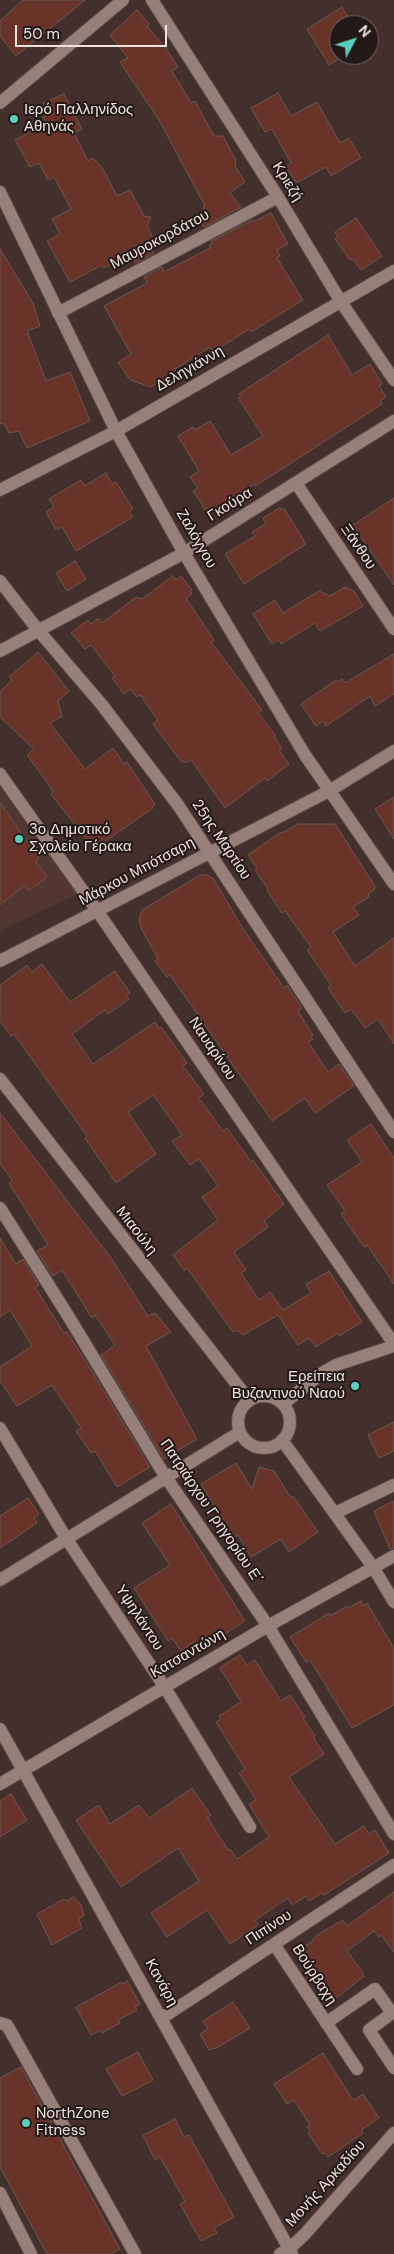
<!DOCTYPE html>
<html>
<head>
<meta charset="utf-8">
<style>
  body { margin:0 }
  #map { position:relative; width:394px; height:2254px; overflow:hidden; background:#432f2b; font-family:"DM Sans",sans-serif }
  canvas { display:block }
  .north { position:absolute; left:329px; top:15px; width:50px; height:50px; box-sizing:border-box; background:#231a18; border:1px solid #746a67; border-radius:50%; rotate:50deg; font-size:14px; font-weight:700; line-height:20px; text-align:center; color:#eee1de }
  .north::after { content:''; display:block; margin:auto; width:18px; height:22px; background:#5acebd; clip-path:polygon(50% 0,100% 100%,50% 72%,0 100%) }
  .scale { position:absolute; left:15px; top:25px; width:152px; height:22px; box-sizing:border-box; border:2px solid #eee1de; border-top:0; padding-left:6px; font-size:15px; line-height:18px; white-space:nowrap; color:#eee1de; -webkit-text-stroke:4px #231a18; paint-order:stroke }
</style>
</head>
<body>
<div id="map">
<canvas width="394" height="2254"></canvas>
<div class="north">N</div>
<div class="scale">50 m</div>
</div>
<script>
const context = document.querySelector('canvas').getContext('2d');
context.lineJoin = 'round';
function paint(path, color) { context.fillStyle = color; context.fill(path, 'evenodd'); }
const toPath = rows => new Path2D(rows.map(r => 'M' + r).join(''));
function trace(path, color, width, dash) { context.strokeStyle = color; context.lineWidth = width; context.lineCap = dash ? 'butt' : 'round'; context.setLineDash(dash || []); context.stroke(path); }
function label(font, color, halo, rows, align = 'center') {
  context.font = font + ' "DM Sans",sans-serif'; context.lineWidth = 4; context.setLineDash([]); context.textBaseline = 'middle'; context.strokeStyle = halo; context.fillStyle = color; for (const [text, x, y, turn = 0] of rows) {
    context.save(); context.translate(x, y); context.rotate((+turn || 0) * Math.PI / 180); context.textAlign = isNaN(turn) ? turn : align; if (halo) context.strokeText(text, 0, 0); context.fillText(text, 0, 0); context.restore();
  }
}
const built = toPath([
  [0,785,78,894,0,931]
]);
const building = toPath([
  [23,0,85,0,16,56,0,36,0,21,23,0],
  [342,7,353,25,339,25,339,55,345,55,329,65,307,29,342,7],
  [137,10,149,24,147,26,165,47,178,67,172,71,191,103,195,101,214,136,223,136,236,161,235,166,245,182,230,193,241,207,204,227,197,215,205,211,203,207,205,206,159,120,120,62,128,58,110,35,137,10],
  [278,93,291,116,317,102,340,143,349,138,361,158,331,176,326,167,296,183,286,166,291,163,272,129,265,132,251,108,278,93],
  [64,94,82,129,74,133,88,161,93,158,103,169,117,196,130,190,144,216,151,217,147,226,154,240,148,243,154,253,136,263,130,253,104,268,102,265,70,282,47,241,60,234,52,219,71,209,54,177,48,180,39,163,30,167,15,140,47,124,43,117,47,115,45,111,47,110,43,103,64,94],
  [271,213,288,244,277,250,280,256,277,258,303,300,251,332,249,329,213,352,210,347,175,369,176,371,151,387,130,380,118,362,131,354,104,306,147,283,144,277,162,267,164,272,210,248,209,245,212,243,211,241,252,220,253,222,271,213],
  [356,218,382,256,361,270,353,259,350,260,335,239,338,237,335,232,356,218],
  [0,249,33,303,40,326,27,331,46,381,70,372,90,421,27,448,19,431,9,433,4,423,0,424,0,249],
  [328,335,352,375,370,364,382,384,379,386,386,397,380,401,382,404,285,467,255,486,254,484,208,514,193,491,198,488,190,477,199,471,178,436,193,427,195,430,210,421,231,455,263,436,238,398,241,396,239,394,328,335],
  [106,473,112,484,116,482,133,509,129,512,133,517,76,551,62,527,56,530,46,512,54,507,49,499,81,480,85,486,106,473],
  [394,498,394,585,353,525,394,498],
  [280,508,281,510,284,508,306,544,244,584,225,554,255,536,252,532,266,524,263,518,280,508],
  [75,561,86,579,67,591,56,573,75,561],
  [173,576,176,580,181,576,192,590,190,591,192,594,186,598,214,640,211,642,262,710,258,713,276,736,274,737,282,748,279,750,289,764,267,781,265,778,225,808,191,760,186,763,184,761,182,762,164,739,153,724,158,720,140,695,137,697,130,689,124,694,112,678,115,676,91,645,85,649,71,633,88,620,91,624,98,618,102,623,136,597,142,599,173,576],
  [345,587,354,591,363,606,320,631,315,623,281,644,279,640,272,644,253,614,275,600,283,613,319,591,330,596,345,587],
  [38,652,69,691,58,701,62,716,50,723,85,769,113,748,124,764,127,762,155,804,152,807,153,808,94,849,51,794,53,792,47,782,27,755,34,749,0,717,0,692,12,680,9,677,38,652],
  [394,654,394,694,375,706,370,696,326,726,323,721,316,726,301,704,336,680,338,682,342,679,345,683,394,654],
  [394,797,394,839,375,809,394,797],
  [0,803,39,858,35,861,47,877,29,891,25,885,0,905,0,803],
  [298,824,335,824,375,886,375,889,368,894,369,897,353,907,359,915,333,932,355,966,394,938,394,1044,378,1019,365,1028,351,1009,345,1013,328,988,331,985,307,950,311,947,285,911,282,913,267,890,268,889,255,870,257,868,248,855,281,832,282,833,298,824],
  [200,875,207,875,213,878,242,927,284,988,287,985,302,1008,298,1011,313,1035,311,1036,313,1039,308,1042,328,1072,339,1064,354,1086,315,1113,305,1098,272,1121,170,975,167,977,155,961,158,959,142,930,139,920,142,910,200,875],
  [42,964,70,1002,115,971,130,993,126,996,129,999,108,1014,105,1010,72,1034,93,1064,155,1022,159,1028,161,1027,187,1063,183,1066,204,1094,199,1098,223,1131,227,1128,251,1162,253,1160,284,1204,264,1221,268,1227,234,1252,246,1270,241,1273,259,1300,270,1292,283,1310,311,1293,306,1284,329,1271,362,1322,339,1336,338,1333,316,1347,309,1338,298,1345,278,1315,243,1335,237,1330,233,1332,187,1268,184,1270,173,1255,218,1220,202,1197,218,1186,199,1159,190,1165,172,1141,182,1135,153,1095,128,1112,156,1154,116,1183,85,1138,87,1136,14,1034,11,1036,0,1021,0,985,27,965,32,972,42,964],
  [0,1113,111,1258,148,1316,155,1313,171,1332,146,1346,197,1439,164,1459,101,1355,115,1345,95,1315,92,1318,62,1270,53,1276,37,1251,48,1245,9,1183,12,1180,0,1164,0,1113],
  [371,1124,394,1158,394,1284,367,1245,364,1247,341,1214,345,1211,327,1185,362,1162,347,1140,371,1124],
  [0,1238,16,1264,23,1259,39,1285,35,1287,64,1333,67,1332,88,1365,150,1467,117,1487,95,1451,91,1453,76,1431,81,1428,52,1385,17,1406,0,1381,0,1367,32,1346,10,1310,0,1317,0,1238],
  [394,1422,394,1451,379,1458,368,1435,394,1422],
  [236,1463,252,1489,259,1467,274,1471,291,1498,293,1496,318,1532,289,1552,281,1539,251,1557,238,1535,234,1538,201,1484,236,1463],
  [28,1498,39,1514,34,1518,37,1523,0,1548,0,1516,28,1498],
  [394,1501,394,1548,390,1549,374,1511,394,1501],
  [171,1504,245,1621,218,1638,215,1634,198,1645,195,1641,181,1651,172,1638,168,1641,134,1588,170,1565,142,1523,171,1504],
  [361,1601,363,1606,367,1603,394,1648,394,1705,352,1728,310,1660,306,1662,290,1637,329,1613,330,1616,347,1606,348,1608,361,1601],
  [240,1655,247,1665,255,1660,281,1701,290,1695,305,1717,303,1718,315,1736,313,1737,324,1754,289,1777,335,1844,364,1826,369,1834,375,1830,389,1853,324,1895,322,1893,309,1901,306,1896,292,1905,288,1898,255,1920,258,1925,230,1944,207,1910,167,1937,151,1913,199,1881,178,1848,121,1887,76,1820,99,1805,110,1824,139,1805,149,1818,192,1788,211,1815,207,1817,228,1850,230,1849,237,1859,269,1837,249,1804,256,1800,239,1773,245,1769,216,1722,221,1719,219,1716,241,1702,220,1668,240,1655],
  [11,1794,27,1820,0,1837,0,1801,11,1794],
  [394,1892,394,1952,381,1935,379,1937,374,1931,347,1951,363,1973,362,1974,364,1976,334,2000,329,1995,326,1997,313,1978,316,1975,299,1950,313,1941,313,1939,320,1933,343,1920,347,1926,394,1892],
  [74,1897,81,1905,84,1915,79,1919,82,1928,52,1945,37,1914,64,1899,66,1901,74,1897],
  [127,1981,140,2004,135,2007,137,2010,118,2020,120,2023,102,2033,101,2030,91,2035,76,2007,122,1982,123,1984,127,1981],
  [233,2002,250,2028,215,2049,214,2048,209,2050,200,2034,208,2029,203,2021,233,2002],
  [138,2052,153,2080,122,2096,106,2069,138,2052],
  [323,2053,351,2097,354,2100,363,2094,379,2118,361,2130,363,2133,328,2157,325,2153,322,2154,308,2133,310,2131,307,2127,310,2125,294,2100,287,2104,274,2084,323,2053],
  [21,2067,120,2249,111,2254,47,2254,0,2167,0,2078,21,2067],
  [175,2119,184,2137,189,2135,234,2217,214,2228,217,2233,201,2241,180,2204,185,2201,160,2157,155,2160,143,2135,175,2119]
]);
const minor = toPath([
  [152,0,278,197,341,302,394,380],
  [0,103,123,0],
  [0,192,116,431,184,553,305,755,394,884],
  [58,313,278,197],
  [296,483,394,629],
  [0,490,116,431,394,271],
  [0,581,38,630,102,705,178,805,394,1132],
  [0,651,184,553,394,421],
  [0,774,98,912,394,1344],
  [0,961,329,791,394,751],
  [0,1079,249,1400],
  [0,1208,67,1314,165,1476,268,1626,394,1834],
  '238 1422a26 26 0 1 1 52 0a26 26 0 1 1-52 0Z',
  [283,1404,322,1373,336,1365,394,1346],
  [0,1428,66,1538,164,1686,250,1827],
  [282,1440,373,1567,394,1602],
  [335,1513,394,1485],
  [0,1580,240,1432],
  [0,1729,292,2254],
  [0,1784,268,1626,394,1556],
  [274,1944,357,2069],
  [162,2018,394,1865],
  [0,2023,7,2025,135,2254],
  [326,2023,375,1989,392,2013,369,2030,394,2068],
  [0,2193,31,2254],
  [280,2254,289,2249,305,2234,394,2133]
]);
const markers = [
  [14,119,5,"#5acebd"],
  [19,839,5,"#5acebd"],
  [355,1386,5,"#5acebd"],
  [26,2123,5,"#5acebd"]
];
const poiNames = [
  ["Ιερό Παλληνίδος",24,110],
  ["Αθηνάς",24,127],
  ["3ο Δημοτικό",29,830],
  ["Σχολείο Γέρακα",29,847],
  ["Ερείπεια",345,1377,"right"],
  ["Βυζαντινού Ναού",345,1394,"right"],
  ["NorthZone",36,2114],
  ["Fitness",36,2131]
];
const streetNames = [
  ["Κριεζή",287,182,58],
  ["Μαυροκορδάτου",160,240,-28],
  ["Δεληγιάννη",190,369,-30],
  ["Γκούρα",230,505,-32],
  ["Ζαλόγγου",196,539,60],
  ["Ξάνθου",358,547,56],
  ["25ης Μαρτίου",221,840,56],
  ["Μάρκου Μπότσαρη",137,872,-28],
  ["Ναυαρίνου",212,1049,56],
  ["Μιαούλη",136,1231,52],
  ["Πατριάρχου Γρηγορίου Ε΄",211,1512,56],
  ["Υψηλάντου",139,1618,57],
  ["Κατσαντώνη",188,1654,-30],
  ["Πιπίνου",269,1928,-33],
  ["Βούρβαχη",314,1975,57],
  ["Κανάρη",161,1983,61],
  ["Μονής Αρκαδίου",326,2184,-48]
];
paint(built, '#513632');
paint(building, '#68342a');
trace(building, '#6d5752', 1);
trace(minor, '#5c4c48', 14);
trace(minor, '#977f7a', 12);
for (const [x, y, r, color] of markers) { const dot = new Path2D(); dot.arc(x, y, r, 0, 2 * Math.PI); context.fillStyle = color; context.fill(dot); trace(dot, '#231a18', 2); }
label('15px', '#eee1de', '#231a18', poiNames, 'left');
label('15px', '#eee1de', '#231a18', streetNames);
</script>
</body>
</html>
